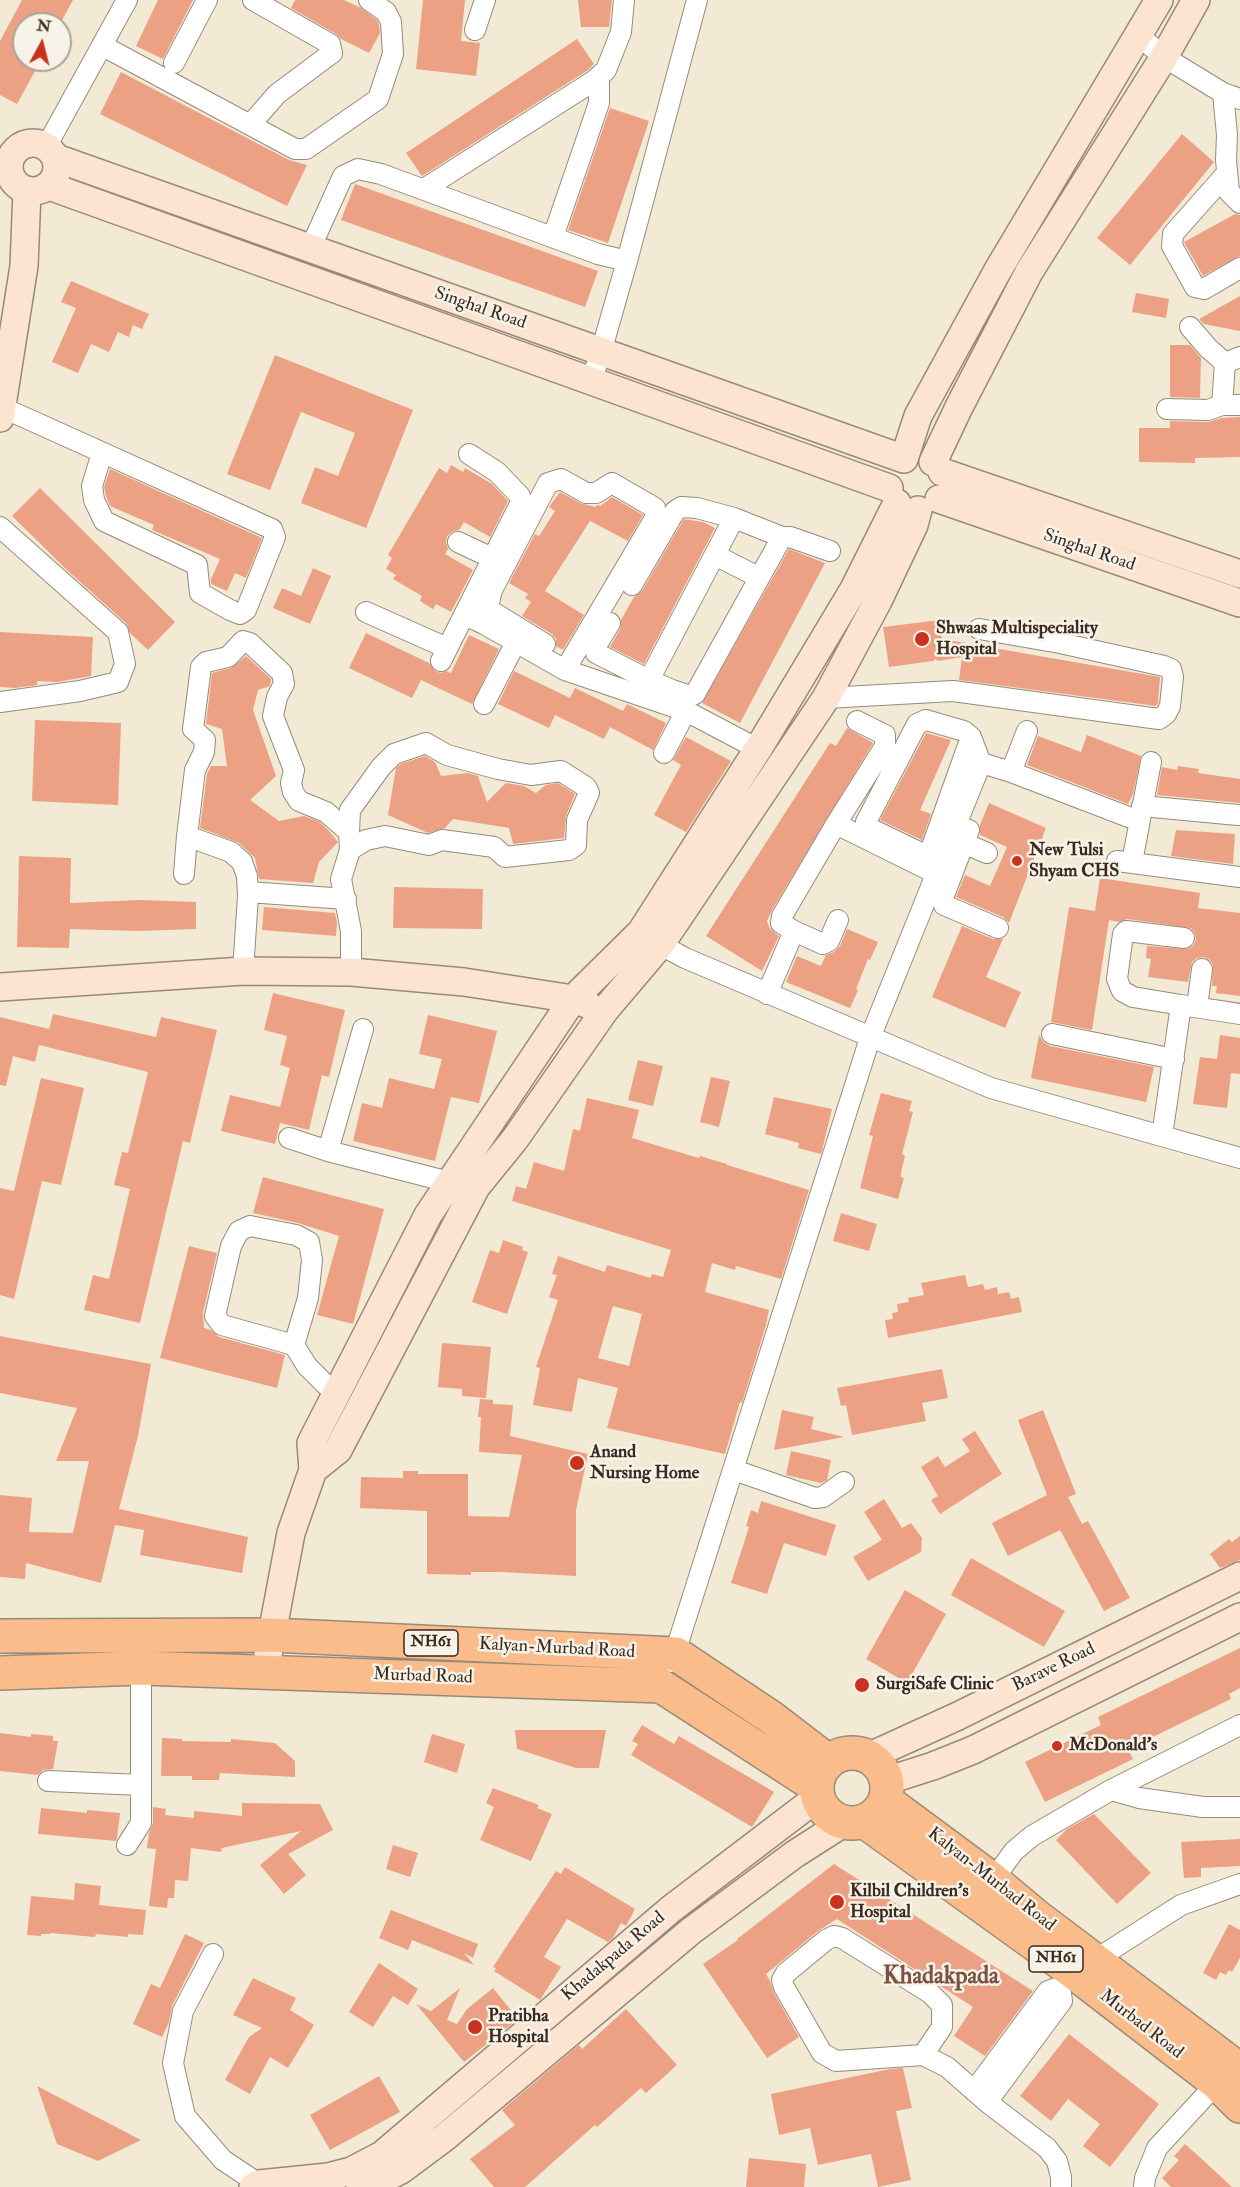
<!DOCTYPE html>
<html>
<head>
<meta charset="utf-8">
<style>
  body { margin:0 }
  #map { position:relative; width:1240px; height:2187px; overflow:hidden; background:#f3ead5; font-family:"IM FELL Double Pica",serif }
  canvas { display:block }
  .north { position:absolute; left:12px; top:12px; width:60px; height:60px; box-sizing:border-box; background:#f7f3e8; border:2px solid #aca397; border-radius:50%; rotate:7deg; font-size:16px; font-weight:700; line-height:24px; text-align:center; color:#3b2a1e }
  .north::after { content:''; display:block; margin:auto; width:21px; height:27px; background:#c8321e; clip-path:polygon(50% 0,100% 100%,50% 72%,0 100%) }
</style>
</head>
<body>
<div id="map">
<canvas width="1240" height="2187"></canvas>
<div class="north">N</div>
</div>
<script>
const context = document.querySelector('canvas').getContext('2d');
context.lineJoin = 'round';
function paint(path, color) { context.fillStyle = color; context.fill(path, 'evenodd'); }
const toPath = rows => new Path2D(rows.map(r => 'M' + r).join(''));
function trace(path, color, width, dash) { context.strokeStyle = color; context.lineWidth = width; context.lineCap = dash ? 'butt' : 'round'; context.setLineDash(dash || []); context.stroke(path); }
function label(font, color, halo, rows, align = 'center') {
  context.font = font + ' "IM FELL Double Pica",serif'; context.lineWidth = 5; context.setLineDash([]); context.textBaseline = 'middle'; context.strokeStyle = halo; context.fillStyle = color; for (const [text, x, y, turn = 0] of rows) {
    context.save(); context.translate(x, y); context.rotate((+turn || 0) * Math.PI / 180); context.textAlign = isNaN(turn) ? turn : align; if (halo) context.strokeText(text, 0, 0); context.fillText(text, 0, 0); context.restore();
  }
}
const building = toPath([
  [22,0,73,0,60,24,24,24,24,60,41,60,17,104,0,95,0,41],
  [158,0,193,0,163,59,136,46],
  [295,0,344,0,361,8,377,20,379,25,380,33,369,53,341,39,336,34,291,8],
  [423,0,465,0,461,41,480,43,476,76,416,69],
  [578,0,612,0,609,27,581,27],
  [577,39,594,64,588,70,422,176,406,153],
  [121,72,289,160,307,165,287,206,100,114],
  [610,108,649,121,608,243,568,230],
  [1182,134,1214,162,1130,265,1097,238],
  [355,184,598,271,585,307,341,220],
  [1235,214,1240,215,1240,256,1203,276,1184,242],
  [71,281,149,314,142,329,133,325,129,337,118,332,109,352,91,344,78,373,52,362,76,308,61,302],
  [1136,293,1169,299,1166,318,1132,312],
  [1240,296,1240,331,1204,324,1199,319],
  [1170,345,1190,345,1201,358,1200,398,1170,397],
  [275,355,413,410,366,528,301,503,315,467,338,476,355,433,301,412,270,490,227,474],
  [1240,417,1240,457,1195,458,1195,463,1139,462,1139,428,1170,428,1170,421,1208,422,1222,418],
  [451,465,463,472,465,468,492,484,508,501,490,537,464,522,459,530,452,532,447,536,446,542,448,549,445,554,473,570,451,612,436,604,433,609,420,601,422,596,393,579,396,575,386,569,392,558,388,555,439,468,447,473],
  [110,469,262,538,246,578,235,573,227,591,211,584,211,579,220,559,152,530,154,525,110,506,106,496,104,487],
  [40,488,175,622,148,650,130,633,126,623,69,572,12,516],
  [560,492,580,503,595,507,598,505,600,506,612,497,643,515,628,541,590,521,545,591,584,615,563,650,556,646,556,639,552,634,522,616,531,602,525,598,528,594,509,583,535,534,539,536,555,511,549,507],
  [684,519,703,522,715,528,644,664,610,647,620,629,621,620,634,597,642,591],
  [789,549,825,563,740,723,702,703],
  [313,568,331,576,310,624,273,608,282,588,301,596],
  [940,620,942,639,1160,677,1158,703,1156,706,959,680,962,657,938,661,935,659,933,661,889,667,883,627],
  [0,632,93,637,91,676,57,682,37,681,37,685,15,688,0,687],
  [366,633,429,663,435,671,441,673,446,671,451,673,469,635,499,649,472,704,421,680,412,698,349,668],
  [246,656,271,679,270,686,258,690,253,710,276,776,250,800,279,821,304,816,320,822,329,831,338,842,319,862,313,883,259,879,255,858,239,843,200,828,207,774,211,766,227,766,222,729,206,724,212,673,231,668],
  [514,671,570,698,575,688,623,711,627,704,666,723,653,750,610,727,604,739,555,715,549,728,498,704],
  [35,720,121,723,118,805,32,801],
  [847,728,873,743,772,910,767,921,770,929,779,936,762,971,706,936,830,743,836,746],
  [926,733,951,740,920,810,931,814,922,840,880,820],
  [1087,735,1141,756,1133,794,1128,804,1027,765,1038,736,1081,752],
  [686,737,731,761,686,832,654,815,681,765,673,760],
  [425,756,435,762,441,776,468,773,478,776,487,802,506,783,524,786,536,793,546,785,558,783,575,794,566,816,564,838,513,844,509,828,453,819,445,828,428,833,388,815,396,768,401,764],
  [1178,766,1199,769,1198,773,1240,779,1240,803,1157,795,1162,767,1177,770],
  [989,803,1046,828,1009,923,1003,917,956,897,965,875,990,886,1007,847,980,835,980,825],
  [1176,830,1235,834,1233,864,1171,856],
  [19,856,71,858,70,903,139,900,196,902,196,929,138,931,70,929,69,948,17,947],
  [1100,878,1200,893,1198,908,1240,913,1240,996,1216,993,1217,986,1212,986,1213,965,1210,960,1204,957,1197,958,1192,962,1188,982,1148,977,1151,959,1146,958,1147,946,1188,949,1193,946,1196,940,1195,934,1191,928,1127,919,1119,922,1109,920,1092,1030,1051,1022,1069,907,1095,911],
  [394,887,483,889,482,929,393,928],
  [264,907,335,913,337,922,336,936,262,930],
  [962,926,993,939,1003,939,986,977,1021,992,1005,1028,932,997],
  [847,929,878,942,870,960,868,959,856,989,858,990,850,1008,786,982,797,956,821,966,826,955,834,952,840,946],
  [273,993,345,1010,329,1077,322,1075,309,1130,280,1123,275,1144,221,1131,230,1095,280,1107,290,1068,280,1065,287,1036,264,1030],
  [53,1014,156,1037,161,1017,217,1030,190,1143,183,1141,140,1323,84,1310,93,1275,109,1279,130,1189,114,1185,122,1152,128,1153,148,1072,39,1045,35,1062,13,1056,6,1086,0,1085,0,1017,49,1029],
  [428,1015,497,1031,479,1103,451,1097,435,1161,353,1141,362,1103,382,1108,389,1078,434,1089,442,1059,419,1054],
  [1039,1035,1044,1043,1050,1046,1154,1067,1146,1102,1031,1078],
  [1220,1035,1240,1038,1240,1074,1231,1073,1227,1108,1193,1104,1200,1057,1217,1059],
  [638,1060,663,1066,653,1106,628,1100],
  [711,1077,730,1081,719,1127,700,1122],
  [41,1078,84,1088,61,1185,42,1181,14,1299,0,1295,0,1188,14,1191],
  [881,1093,912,1101,909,1111,913,1112,902,1154,905,1156,901,1172,901,1177,904,1178,898,1199,860,1188,873,1136,869,1135],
  [774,1097,832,1109,821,1154,798,1148,799,1143,765,1134],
  [587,1098,639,1110,632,1138,699,1158,700,1156,727,1164,727,1165,809,1190,781,1279,736,1266,735,1270,712,1263,705,1292,769,1310,766,1325,742,1403,740,1402,725,1454,607,1428,618,1388,578,1378,572,1412,533,1405,540,1368,536,1367,558,1300,549,1297,557,1275,552,1274,558,1256,605,1272,607,1265,651,1278,652,1274,663,1277,671,1250,512,1201,516,1186,526,1189,534,1162,564,1171,573,1129,580,1131],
  [613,1306,642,1314,629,1366,598,1358],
  [263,1177,384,1209,353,1324,317,1315,339,1236,298,1223,253,1213],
  [841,1213,877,1224,869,1251,833,1241],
  [503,1240,523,1247,522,1250,528,1252,507,1314,472,1302,490,1250,499,1253],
  [189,1246,217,1253,203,1313,204,1328,211,1330,219,1337,285,1355,277,1388,160,1358],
  [965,1275,968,1287,983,1284,985,1290,997,1287,998,1294,1009,1292,1011,1299,1019,1297,1022,1312,888,1338,885,1320,893,1319,892,1313,898,1312,897,1304,909,1302,908,1298,924,1295,921,1283],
  [0,1336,151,1364,138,1436,119,1509,248,1537,242,1573,140,1555,144,1530,115,1525,101,1583,26,1563,25,1579,0,1577,0,1495,32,1498,29,1532,73,1533,89,1461,56,1461,77,1408,0,1393],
  [442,1343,491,1347,486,1398,462,1396,462,1389,438,1387],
  [942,1369,948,1398,922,1403,926,1421,852,1435,846,1405,841,1406,837,1388],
  [480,1399,493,1400,493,1404,513,1405,510,1436,588,1454,576,1510,576,1576,500,1572,471,1572,471,1575,427,1574,427,1511,360,1508,361,1477,403,1478,403,1471,418,1471,418,1474,468,1474,468,1516,509,1517,522,1455,479,1452,481,1417,478,1417],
  [782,1410,814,1417,811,1429,844,1437,774,1450],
  [1043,1410,1076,1494,1068,1497,1082,1524,1088,1521,1130,1598,1104,1611,1060,1530,1008,1556,992,1523,1047,1495,1018,1420],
  [975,1431,1002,1474,940,1514,931,1500,938,1496,921,1467,938,1456,945,1467,970,1451,962,1439],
  [791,1451,831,1460,827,1480,821,1483,786,1475],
  [884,1499,902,1528,911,1523,922,1538,921,1552,868,1581,853,1557,882,1540,864,1512],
  [761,1501,836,1525,826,1556,784,1543,767,1594,731,1583,749,1527,746,1526,751,1510,758,1513],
  [1240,1536,1240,1560,1220,1568,1210,1554,1229,1539,1232,1542],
  [971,1558,1065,1611,1044,1647,951,1595],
  [905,1590,946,1614,907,1683,866,1659],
  [1240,1648,1240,1688,1229,1694,1231,1699,1128,1749,1133,1759,1045,1802,1025,1762,1101,1725,1098,1717],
  [642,1725,674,1744,679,1736,774,1792,752,1827,631,1755,638,1744,632,1741],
  [515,1730,606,1730,599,1768,576,1768,517,1749],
  [0,1733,31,1737,31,1734,53,1736,53,1741,58,1741,53,1769,43,1770,38,1775,0,1771],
  [432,1734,465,1744,457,1773,424,1762],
  [162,1738,182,1739,182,1741,231,1742,231,1739,275,1743,295,1761,295,1777,220,1773,219,1780,192,1780,192,1776,161,1776],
  [493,1788,539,1805,537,1808,552,1814,531,1861,480,1840,494,1807,486,1803],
  [242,1803,320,1804,333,1830,288,1854,306,1875,284,1894,260,1865,301,1831,222,1848,221,1852,191,1848,188,1881,175,1880,174,1898,168,1898,167,1908,149,1906,156,1849,147,1848,149,1833,153,1823,153,1807,166,1809,165,1815,194,1818,194,1811,242,1816],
  [41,1808,87,1813,87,1810,120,1813,117,1838,116,1841,38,1834],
  [1094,1814,1151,1873,1117,1904,1056,1840,1067,1829],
  [1240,1839,1240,1866,1201,1868,1201,1877,1184,1878,1181,1842],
  [393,1845,418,1853,410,1877,386,1869],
  [834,1864,1033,1991,985,2056,954,2036,973,2007,837,1919,818,1931,766,1974,770,1981,774,1993,799,2037,767,2058,703,1964,738,1940,737,1939],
  [565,1867,635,1909,626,1926,621,1923,613,1938,608,1942,567,1919,544,1957,561,1967,540,2000,494,1971,496,1968,493,1967,556,1871,561,1874],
  [75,1883,101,1886,99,1905,146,1910,143,1935,128,1934,128,1937,96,1934,95,1937,50,1933,50,1934,41,1934,41,1936,27,1935,31,1896,74,1900],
  [391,1910,478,1944,473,1958,464,1953,474,1965,412,1940,408,1950,379,1938],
  [1229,1924,1240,1930,1240,1958,1232,1972,1229,1970,1226,1975,1220,1972,1216,1980,1203,1973],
  [185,1934,204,1943,172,2006,169,2022,162,2037,133,2024,151,1984,160,1988],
  [379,1963,418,1989,408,2005,393,1996,373,2027,349,2012],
  [253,1978,296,1998,290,2010,314,2025,288,2068,270,2057,250,2094,225,2080,249,2037,262,2028,233,2015],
  [460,1988,447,2020,457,2024,467,2009,493,1988,518,2019,464,2062,416,2004,431,2011],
  [626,2009,677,2065,646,2093,641,2088,597,2127,595,2125,525,2187,494,2187,470,2159,515,2125,502,2110,579,2045,582,2049],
  [1069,2034,1159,2104,1110,2167,1083,2146,1100,2124,1068,2099,1051,2121,1020,2096],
  [903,2068,912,2108,896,2111,911,2180,878,2187,871,2154,818,2165,810,2128,779,2135,771,2094,890,2069],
  [379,2076,400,2112,330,2150,310,2115],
  [37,2086,141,2140,98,2161,57,2144],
  [1185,2144,1204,2161,1232,2187,1171,2187,1162,2178,1179,2160,1174,2156],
  [749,2158,806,2164,804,2187,746,2187]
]);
const street = toPath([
  [475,30,485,0],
  [1138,35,1164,57,1223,93,1240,99],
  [103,46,295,149,306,149,378,99,393,54,391,22,386,12,369,0],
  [174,63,207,0],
  [1223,93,1227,135,1226,160,1229,192,1240,203],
  [250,125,277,94,332,53,330,44,253,0],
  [46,147,127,0],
  [1227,173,1173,234,1172,246,1195,287,1204,289,1240,268],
  [424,189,595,80,606,70,621,32,624,0],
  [553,237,599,103,599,76],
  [310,249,343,176,358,169,381,174,598,254,627,261],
  [1190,327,1208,348,1225,363],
  [1240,357,1225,363,1222,405,1240,405],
  [591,381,601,352,627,261,697,0],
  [3,408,28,419,272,529,275,537,246,610,240,614,230,610,200,593,197,565,104,521,94,500,92,486,102,453],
  [1167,409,1208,410,1222,405],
  [469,454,497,472,520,496,521,502,464,615,484,624,565,670,686,711,758,749],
  [0,527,118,632,125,664,118,682,80,691,0,702],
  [782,537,790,537,830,551],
  [458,542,492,558],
  [715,555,758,577],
  [632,585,675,511,681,507,697,508,734,518],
  [488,609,545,644],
  [366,612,447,648],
  [610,623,596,646,596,653,649,680],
  [484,624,492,590,548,483,561,479,586,493,596,493,612,483,655,508,655,518,565,670],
  [441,661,464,615],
  [826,698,953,691,1159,719,1166,714,1170,706,1173,677,1171,669,1164,666,1060,643,979,629],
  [484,704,516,642],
  [665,704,672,690,690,696,695,694,782,537,734,518,649,680,672,690],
  [857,721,885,735,885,746,836,824,937,874],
  [1027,731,1011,772,1139,821],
  [971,737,930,852,923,854,869,828,866,822,917,724,926,720,964,731,971,737,982,766],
  [664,753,686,711],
  [1142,806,1238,815],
  [836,824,782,916,781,923,794,931,823,944,829,941,838,920],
  [969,830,943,898,944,905,998,928],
  [349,832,350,810,381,767,394,754,426,743,447,755,498,769,531,775,561,771,586,787,589,793,577,820,576,845,569,850,505,857,494,847,442,840,429,845,385,836,366,840,350,850],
  [954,839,987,853],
  [1117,861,1240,877],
  [1132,862,1151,762],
  [184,874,187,836],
  [248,892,346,899],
  [650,939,685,958,991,1088,1240,1158],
  [243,971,248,896,247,876,242,862,231,852,187,836,195,770,204,752,205,740,193,729,201,667,206,662,228,657,243,641,250,643,282,673,284,684,277,697,273,716,294,770,291,783,293,792,299,801,326,812,349,832,350,850,341,879,351,931,351,972],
  [767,994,794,931],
  [1181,1005,1133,997,1122,991,1117,979,1123,934,1126,931,1184,938],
  [1197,1007,1202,969],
  [363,1029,328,1151,449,1182],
  [1052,1034,1174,1059],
  [1162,1136,1181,1005,1240,1014],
  [289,1138,328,1151],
  [294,1345,222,1325,215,1316,231,1246,239,1231,250,1226,296,1235,309,1242,312,1260,308,1298,294,1345,307,1366,326,1385,340,1389],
  [734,1470,815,1498,823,1497,844,1482],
  [672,1662,870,1038,979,768,985,764,1011,772],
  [48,1781,141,1785],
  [1111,1790,1139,1798,1203,1807,1240,1807],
  [127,1845,141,1823,141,1668],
  [993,1880,1014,1851,1032,1836,1111,1790,1240,1725],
  [213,1954,183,2011,173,2063,185,2116,223,2160,259,2184,268,2186],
  [1095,1960,1181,1905,1240,1884],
  [923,2055,942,2027,942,2005,930,1993,842,1938,834,1936,826,1940,786,1973,782,1980,784,1987,822,2053,836,2061,923,2055,947,2067,987,2102,1047,2148,1057,2161,1061,2177,1061,2187],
  [974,2091,1048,1991,1060,1987,1072,1971],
  [987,2102,1062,2001,1060,1987],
  [1144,2187,1145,2178,1157,2148,1217,2083]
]);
const secondary = toPath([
  '9 167a24 24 0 1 1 48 0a24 24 0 1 1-48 0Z',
  [56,158,904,459,918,416,998,270,1159,0],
  [49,186,889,488],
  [0,418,24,266,27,191],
  [933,462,959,407,1029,272,1164,57,1196,0],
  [942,472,1240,574],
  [939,499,1240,603],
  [0,987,243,971,351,972,464,982,573,999,587,1004],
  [313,1470,338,1450,476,1187,515,1139,605,1010,660,945,826,698,878,601,914,525,918,510],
  [265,1671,291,1533,313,1470,311,1443,428,1215,573,999,641,932,758,749,854,589,897,503],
  [868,1757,958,1716,1240,1576],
  [886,1781,933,1766,973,1750,1240,1617],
  [253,2187,259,2184,328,2177,351,2171,382,2155,671,1909,818,1797],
  [360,2187,373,2184,401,2170,444,2138,691,1931,795,1854,845,1822]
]);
const highway = toPath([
  [0,1636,271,1635,676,1654,772,1718,828,1761],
  [0,1673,141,1668,661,1686,817,1787],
  '817 1788a35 35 0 1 1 70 0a35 35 0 1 1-70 0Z',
  [885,1800,993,1880,1036,1916,1240,2070],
  [864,1821,1072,1971,1217,2083,1240,2106]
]);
const markers = [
  [922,639,8,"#c8321e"],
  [1017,861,6,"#c8321e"],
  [577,1463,8,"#c8321e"],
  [862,1685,8,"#c8321e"],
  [1057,1746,6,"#c8321e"],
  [837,1902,8,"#c8321e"],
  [475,2027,8,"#c8321e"]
];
const shields = [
  [431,1643,54],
  [1056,1959,54]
];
const shieldNames = [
  ["NH61",431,1643],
  ["NH61",1056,1959]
];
const streetNames = [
  ["Singhal Road",480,309,19],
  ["Singhal Road",1089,551,19],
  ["Kalyan-Murbad Road",557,1649,3],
  ["Barave Road",1054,1668,-26],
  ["Murbad Road",423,1677,2],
  ["Kalyan-Murbad Road",991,1880,38],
  ["Khadakpada Road",614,1957,-40],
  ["Murbad Road",1141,2025,38]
];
const poiNames = [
  ["Shwaas Multispeciality",936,629],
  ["Hospital",936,650],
  ["New Tulsi",1029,851],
  ["Shyam CHS",1029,872],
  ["Anand",590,1453],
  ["Nursing Home",590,1474],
  ["SurgiSafe Clinic",876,1685],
  ["McDonald's",1069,1746],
  ["Kilbil Children's",850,1892],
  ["Hospital",850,1913],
  ["Pratibha",488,2017],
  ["Hospital",488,2038]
];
const districtNames = [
  ["Khadakpada",941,1978]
];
paint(building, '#eda184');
trace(street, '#978a7a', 22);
trace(secondary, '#978a7a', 30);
trace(highway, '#978a7a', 36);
trace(street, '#fff', 20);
trace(secondary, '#fde4d1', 27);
trace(highway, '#fabc8b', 33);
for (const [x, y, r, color] of markers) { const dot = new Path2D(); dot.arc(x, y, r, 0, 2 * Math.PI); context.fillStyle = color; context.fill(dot); trace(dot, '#f7f3e8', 2); }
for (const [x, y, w] of shields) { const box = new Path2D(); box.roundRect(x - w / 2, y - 13, w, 26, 4.5); context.fillStyle = '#f7f3e8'; context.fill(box); trace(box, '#3b2a1e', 1.5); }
label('bold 16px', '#3b2a1e', null, shieldNames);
label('18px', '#3b2a1e', '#f7f3e8', streetNames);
label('bold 18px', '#3b2a1e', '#f7f3e8', poiNames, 'left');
label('bold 24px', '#795442', '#f7f3e8', districtNames);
</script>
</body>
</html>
